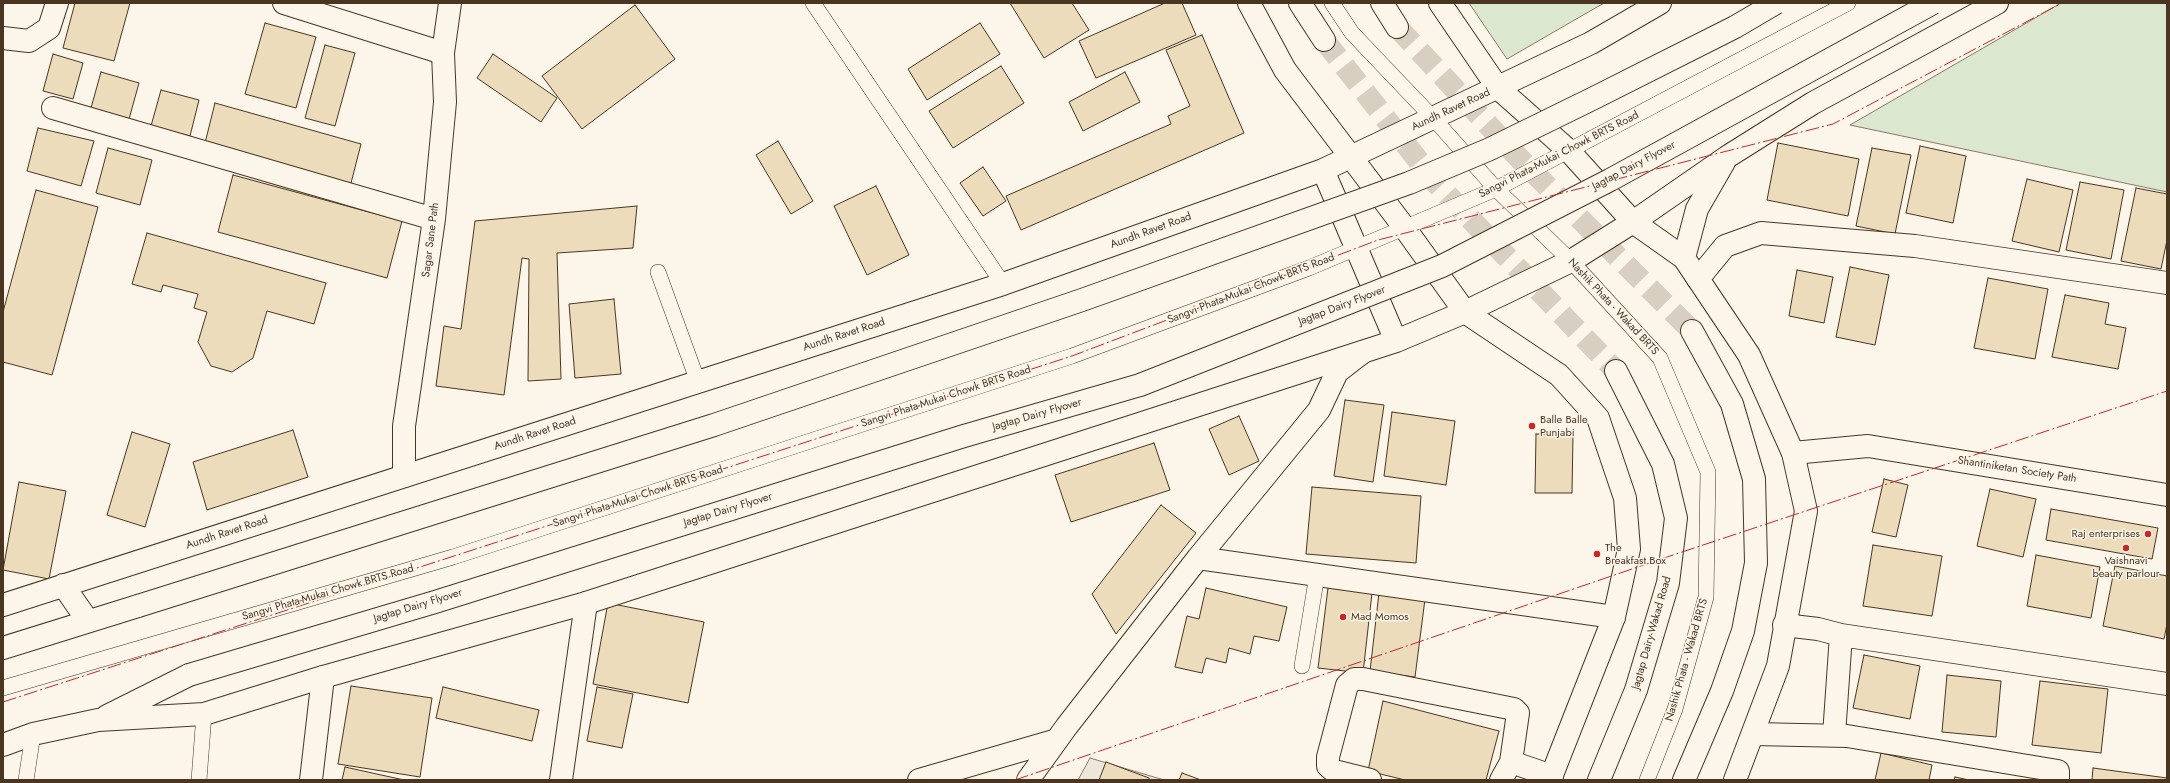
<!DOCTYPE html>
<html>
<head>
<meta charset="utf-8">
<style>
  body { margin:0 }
  #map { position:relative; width:2170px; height:783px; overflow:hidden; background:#fbf6e9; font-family:Jost,sans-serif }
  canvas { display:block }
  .frame { position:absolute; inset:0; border:4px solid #4a3520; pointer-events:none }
</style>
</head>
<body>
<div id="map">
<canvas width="2170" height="783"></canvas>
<div class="frame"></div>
</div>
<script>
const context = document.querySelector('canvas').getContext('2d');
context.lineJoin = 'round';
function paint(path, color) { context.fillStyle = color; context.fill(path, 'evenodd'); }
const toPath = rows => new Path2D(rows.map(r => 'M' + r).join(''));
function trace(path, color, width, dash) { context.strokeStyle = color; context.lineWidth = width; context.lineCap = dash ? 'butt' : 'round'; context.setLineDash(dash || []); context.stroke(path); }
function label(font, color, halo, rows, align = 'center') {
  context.font = font + ' Jost,sans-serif'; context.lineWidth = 3; context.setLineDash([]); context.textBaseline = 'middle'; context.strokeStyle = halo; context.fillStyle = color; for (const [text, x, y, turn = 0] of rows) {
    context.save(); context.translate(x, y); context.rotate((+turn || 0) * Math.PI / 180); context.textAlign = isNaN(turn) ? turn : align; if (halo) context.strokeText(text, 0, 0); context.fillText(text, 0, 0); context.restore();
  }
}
const green = toPath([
  [1469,3,1604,3,1507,59,1469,3],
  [2061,3,2167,3,2167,192,1850,125,2061,3]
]);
const parking = toPath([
  [1090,758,1164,780,1078,780,1090,758]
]);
const building = toPath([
  [75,3,130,3,114,61,63,48,75,3],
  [1010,3,1072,3,1089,30,1044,58,1010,3],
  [1165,3,1182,3,1196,35,1096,78,1079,41,1165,3],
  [635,5,675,59,582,129,542,76,635,5],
  [265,23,316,37,296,108,245,94,265,23],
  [980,23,1000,54,927,100,908,69,980,23],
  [1202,35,1244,133,1021,230,1006,196,1171,124,1168,116,1190,106,1166,50,1202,35],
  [325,45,355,53,335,126,305,118,325,45],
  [53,54,83,63,73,99,43,91,53,54],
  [493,54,557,98,541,122,477,78,493,54],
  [1001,66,1024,103,953,148,929,111,1001,66],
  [101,72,139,83,129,119,91,108,101,72],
  [1125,72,1140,102,1083,131,1069,102,1125,72],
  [161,90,199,100,190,136,151,126,161,90],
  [215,103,361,144,350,187,204,147,215,103],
  [38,128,94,141,81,186,27,171,38,128],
  [778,141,813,201,791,214,756,155,778,141],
  [1778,143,1859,159,1848,216,1767,200,1778,143],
  [1920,146,1966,156,1953,223,1906,213,1920,146],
  [108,148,152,160,140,205,96,193,108,148],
  [1872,148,1911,155,1895,234,1856,226,1872,148],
  [983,167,1006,201,983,216,960,183,983,167],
  [233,175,402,221,387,278,218,232,233,175],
  [2027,179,2073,190,2059,252,2012,241,2027,179],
  [2080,182,2124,190,2111,259,2066,250,2080,182],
  [876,186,909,255,867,275,834,206,876,186],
  [2136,188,2167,194,2167,240,2161,269,2121,261,2136,188],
  [36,190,98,207,52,375,3,362,3,312,36,190],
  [637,206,633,248,557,253,561,379,528,381,529,259,522,258,504,395,436,386,444,326,461,329,475,221,637,206],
  [147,233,326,283,314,324,267,311,253,358,232,372,211,366,198,342,207,312,194,308,198,294,163,285,161,292,132,284,147,233],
  [1850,267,1889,275,1875,345,1836,337,1850,267],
  [1797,270,1833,277,1824,323,1789,316,1797,270],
  [1988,278,2048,289,2035,359,1974,348,1988,278],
  [2065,295,2109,303,2105,324,2126,328,2118,369,2052,357,2065,295],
  [614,299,621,374,575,378,569,304,614,299],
  [1345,400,1384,405,1373,482,1334,476,1345,400],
  [1392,412,1455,421,1446,485,1384,476,1392,412],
  [1239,416,1259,461,1229,475,1209,429,1239,416],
  [293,430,308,477,207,510,193,462,293,430],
  [132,432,170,444,145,527,107,515,132,432],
  [1536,434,1573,434,1572,493,1535,493,1536,434],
  [1154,443,1170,490,1071,522,1055,475,1154,443],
  [1884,479,1908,485,1896,537,1872,532,1884,479],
  [19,482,66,491,49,579,3,570,19,482],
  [1312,487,1421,496,1416,563,1306,554,1312,487],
  [1990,489,2036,499,2023,557,1977,546,1990,489],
  [1161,505,1196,533,1116,634,1092,594,1161,505],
  [2051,509,2158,528,2152,559,2046,540,2051,509],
  [1873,545,1942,556,1932,616,1863,606,1873,545],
  [2036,555,2100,567,2091,618,2027,606,2036,555],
  [2115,566,2167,576,2167,624,2164,639,2103,626,2115,566],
  [1206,588,1287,607,1279,641,1254,636,1250,654,1229,648,1226,663,1206,658,1202,673,1175,667,1187,616,1199,619,1206,588],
  [1328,588,1372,593,1363,673,1318,668,1328,588],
  [1379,593,1425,599,1415,677,1370,671,1379,593],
  [608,603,704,622,688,703,593,684,608,603],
  [1864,655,1920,666,1910,719,1853,708,1864,655],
  [1947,675,2001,681,1996,737,1942,732,1947,675],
  [2040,681,2108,689,2101,753,2032,745,2040,681],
  [351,686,432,698,420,777,338,764,351,686],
  [443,687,539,710,532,741,436,718,443,687],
  [597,687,633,694,622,748,587,741,597,687],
  [1383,701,1499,731,1486,780,1405,780,1368,771,1383,701],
  [1881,753,1932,765,1929,780,1875,780,1881,753],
  [1106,762,1149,778,1149,780,1099,780,1106,762],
  [345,767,404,780,342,780,345,767],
  [2093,768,2167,778,2167,780,2092,780,2093,768],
  [1182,773,1201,780,1179,780,1182,773],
  [1955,777,1969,780,1954,780,1955,777]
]);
const primaryTunnel = toPath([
  [1397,27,1519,158,1692,331],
  [1324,40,1436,183,1616,371]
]);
const service = toPath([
  [813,3,1003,284],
  [1332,3,1352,33,1434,119,1496,189,1571,261,1660,358,1708,472,1706,597,1675,709,1647,780],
  [658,272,698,382],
  [1302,666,1317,575],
  [3,688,453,557,1072,356,1309,268,1496,189,1848,3],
  [26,780,33,734],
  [199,780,204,714]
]);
const minor = toPath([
  [284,3,443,53],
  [3,38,29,41,49,28,57,3],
  [53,108,434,219],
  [1698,279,1725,246,1761,233,1915,246,2167,283],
  [1793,453,1868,446,2167,495],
  [404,476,404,426,434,219,445,102,443,53,450,3],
  [1198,558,1614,617],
  [1784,625,1818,629,1841,635,2167,684],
  [1754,734,1847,736,2058,771,2058,780],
  [1834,735,1841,635],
  [311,780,323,677],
  [561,780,586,603],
  [919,780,1057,740],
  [1028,780,1067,726,1198,558,1319,410,1337,372,1363,352],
  [1370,780,1334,771,1328,766,1328,757,1347,685,1354,679,1363,679,1514,709,1518,713,1511,762,1552,776],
  [1501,780,1511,762]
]);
const primary = toPath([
  [1249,3,1285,70,1404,227,1465,312,1559,375,1598,418,1625,498,1629,549,1614,617,1550,780],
  [1300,3,1324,40],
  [1382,3,1397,27],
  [1440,3,1498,88,1569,151,1633,222,1684,258],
  [1724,162,1697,209,1684,258,1749,355,1793,453,1806,511,1778,666,1735,780],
  [1323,170,1396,341],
  [63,585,88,621],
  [3,605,1003,284,1323,170,1591,43,1660,3],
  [3,648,138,606],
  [107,716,189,675],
  [3,745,33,734,98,720,204,714,323,677,586,603,1396,341,1465,312,1571,261,1633,222,1727,157,1813,103,1997,3],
  [1599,780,1636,690,1668,583,1676,518,1663,464,1616,371],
  [1684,780,1722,691,1743,631,1756,563,1754,479,1732,404,1692,331]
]);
const primaryBridge = toPath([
  [138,606,714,425,1082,300,1409,183,1490,149,1592,99,1735,27,1776,3],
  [189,675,435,602,964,436,1140,385,1442,266,1610,180,1933,3]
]);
const power = toPath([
  [3,702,1072,356,1378,240,1833,124,2062,3],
  [1015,780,1670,556,2167,391]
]);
const markers = [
  [1532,426,4,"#c62828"],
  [2148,534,4,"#c62828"],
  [2126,548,4,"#c62828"],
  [1597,554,4,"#c62828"],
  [1343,617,4,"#c62828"]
];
const streetNames = [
  ["Aundh Ravet Road",1451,110,-25],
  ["Sangvi Phata-Mukai Chowk BRTS Road",1559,155,-27],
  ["Jagtap Dairy Flyover",1634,166,-28],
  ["Aundh Ravet Road",1151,231,-20],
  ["Sagar Sane Path",431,240,-83],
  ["Sangvi Phata-Mukai Chowk BRTS Road",1251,289,-21],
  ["Jagtap Dairy Flyover",1342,306,-21],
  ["Nashik Phata - Wakad BRTS",1613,307,47],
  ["Aundh Ravet Road",844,335,-18],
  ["Sangvi Phata-Mukai Chowk BRTS Road",946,397,-18],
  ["Jagtap Dairy Flyover",1037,415,-16],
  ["Aundh Ravet Road",535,434,-18],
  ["Shantiniketan Society Path",2017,470,9],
  ["Sangvi Phata-Mukai Chowk BRTS Road",638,497,-18],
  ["Jagtap Dairy Flyover",728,510,-17],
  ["Aundh Ravet Road",227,533,-18],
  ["Sangvi Phata-Mukai Chowk BRTS Road",328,593,-16],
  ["Jagtap Dairy Flyover",418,606,-17],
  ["Jagtap Dairy-Wakad Road",1652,633,-74],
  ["Nashik Phata - Wakad BRTS",1687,660,-74]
];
const poiNames = [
  ["Balle Balle",1540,420],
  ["Punjabi",1540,433],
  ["Raj enterprises",2140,534,"right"],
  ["The",1605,548],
  ["Breakfast Box",1605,561],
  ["Vaishnavi",2126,561,"center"],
  ["beauty parlour",2126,574,"center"],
  ["Mad Momos",1351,617]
];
paint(green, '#dce7d0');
trace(green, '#887966', 1);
paint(parking, '#ede7d9');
trace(parking, '#887966', 1);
paint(building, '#ecdcbc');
trace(building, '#4a3520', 1);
trace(primaryTunnel, '#d8cfc1', 22, [22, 11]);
trace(service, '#4a3520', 16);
trace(minor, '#4a3520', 24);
trace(primary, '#4a3520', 24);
trace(service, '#fbf6e9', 15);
trace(minor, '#fbf6e9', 22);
trace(primary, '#fbf6e9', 22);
trace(primaryBridge, '#4a3520', 24, []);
trace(primaryBridge, '#fbf6e9', 22);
trace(power, '#c62828', 1, [14, 3, 2, 3]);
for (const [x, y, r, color] of markers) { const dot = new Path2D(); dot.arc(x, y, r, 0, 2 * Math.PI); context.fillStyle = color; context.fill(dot); trace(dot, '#fbf6e9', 1.5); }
label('11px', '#4a3520', '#fbf6e9', streetNames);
label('11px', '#4a3520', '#fbf6e9', poiNames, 'left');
</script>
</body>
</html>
